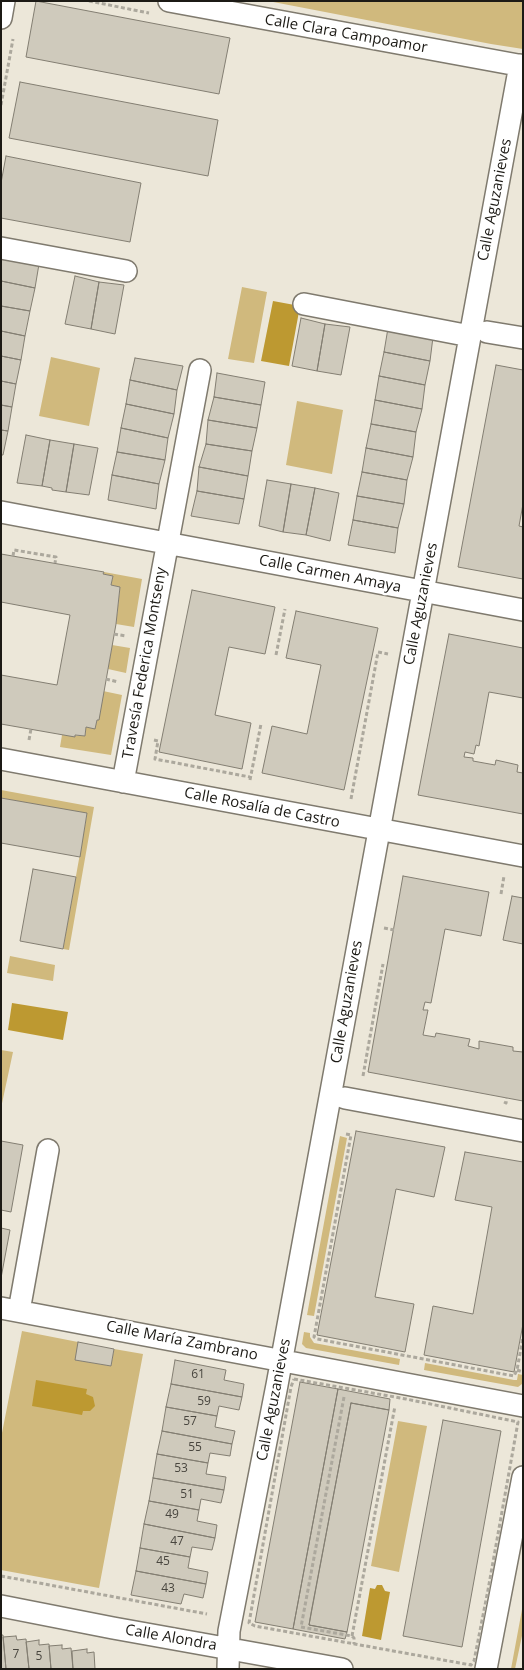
<!DOCTYPE html>
<html>
<head>
<meta charset="utf-8">
<style>
  body { margin:0 }
  #map { position:relative; width:524px; height:1670px; overflow:hidden; background:#ece7d9; font-family:"Open Sans",sans-serif }
  canvas { display:block }
  .frame { position:absolute; inset:0; border:2px solid #1c1a15; pointer-events:none }
</style>
</head>
<body>
<div id="map">
<canvas width="524" height="1670"></canvas>
<div class="frame"></div>
</div>
<script>
const context = document.querySelector('canvas').getContext('2d');
context.lineJoin = 'round';
function paint(path, color) { context.fillStyle = color; context.fill(path, 'evenodd'); }
const toPath = rows => new Path2D(rows.map(r => 'M' + r).join(''));
function trace(path, color, width, dash) { context.strokeStyle = color; context.lineWidth = width; context.lineCap = dash ? 'butt' : 'round'; context.setLineDash(dash || []); context.stroke(path); }
function label(font, color, halo, rows, align = 'center') {
  context.font = font + ' "Open Sans",sans-serif'; context.lineWidth = 5; context.setLineDash([]); context.textBaseline = 'middle'; context.strokeStyle = halo; context.fillStyle = color; for (const [text, x, y, turn = 0] of rows) {
    context.save(); context.translate(x, y); context.rotate((+turn || 0) * Math.PI / 180); context.textAlign = isNaN(turn) ? turn : align; if (halo) context.strokeText(text, 0, 0); context.fillText(text, 0, 0); context.restore();
  }
}
const green = toPath([
  [268,1,523,1,523,49,491,44],
  [242,287,267,292,254,363,228,359],
  [51,357,100,368,89,426,39,416],
  [297,401,343,410,332,474,286,465],
  [104,572,142,579,134,627,116,624,120,587,111,585,113,576,103,574],
  [112,645,130,648,126,673,108,669],
  [103,691,122,695,111,755,60,747,62,735,85,736,86,727,95,728],
  [1,790,94,807,69,950,63,949,87,814,1,798],
  [10,956,55,965,53,981,7,973],
  [1,1050,13,1052,1,1108],
  [340,1136,347,1138,314,1316,307,1315],
  [22,1331,78,1342,76,1360,111,1366,114,1349,143,1354,99,1588,1,1570,1,1438],
  [304,1332,310,1333,310,1337,314,1343,400,1359,399,1365,306,1348,302,1344],
  [425,1363,514,1380,517,1380,518,1374,523,1375,522,1384,518,1387,424,1370],
  [398,1421,427,1426,399,1572,371,1566],
  [523,1604,523,1631,515,1669,511,1669]
]);
const water = toPath([
  [273,301,300,306,289,366,261,361],
  [12,1003,68,1012,63,1040,8,1030],
  [36,1380,87,1389,86,1394,93,1397,95,1406,90,1411,83,1411,82,1415,32,1406],
  [377,1585,382,1585,385,1591,390,1592,381,1640,362,1636,370,1588,375,1589]
]);
const building = toPath([
  [36,1,230,38,219,94,26,57,36,1],
  [20,82,218,120,208,176,9,138,20,82],
  [6,156,141,183,130,242,1,218,1,183,6,156],
  [1,257,39,264,35,288,1,281,1,257],
  [75,276,99,282,91,329,65,324,75,276],
  [1,281,35,288,30,311,1,306,1,281],
  [99,282,124,285,115,334,91,329,99,282],
  [1,306,30,311,25,336,1,331,1,306],
  [301,318,325,324,317,371,292,366,301,318],
  [325,324,350,327,341,375,317,371,325,324],
  [388,328,433,337,430,361,384,352,388,328],
  [1,331,25,336,21,360,1,356,1,331],
  [384,352,430,361,425,385,379,376,384,352],
  [1,356,21,360,16,384,1,381,1,356],
  [135,358,183,366,177,390,130,380,135,358],
  [496,365,523,370,523,504,519,526,523,527,523,579,458,567,496,365],
  [217,373,265,382,261,405,214,397,217,373],
  [379,376,425,385,422,409,375,400,379,376],
  [130,380,177,390,174,414,126,404,130,380],
  [1,381,16,384,12,407,1,405,1,381],
  [214,397,261,405,257,428,208,420,214,397],
  [375,400,422,409,416,432,371,424,375,400],
  [126,404,174,414,168,438,121,428,126,404],
  [1,405,12,407,8,431,1,430,1,405],
  [208,420,257,428,252,451,206,444,208,420],
  [371,424,416,432,413,457,366,448,371,424],
  [121,428,168,438,165,460,117,452,121,428],
  [1,430,8,431,3,455,1,455,1,430],
  [26,435,50,440,42,486,17,483,26,435],
  [50,440,74,444,66,492,52,490,52,488,42,486,50,440],
  [74,444,98,448,89,495,66,492,74,444],
  [206,444,252,451,248,476,199,467,206,444],
  [366,448,413,457,407,480,362,472,366,448],
  [117,452,165,460,159,484,112,475,117,452],
  [199,467,248,476,244,499,197,491,199,467],
  [362,472,407,480,404,504,357,496,362,472],
  [112,475,159,484,156,509,108,500,112,475],
  [267,480,291,484,283,532,259,526,267,480],
  [291,484,315,488,306,535,283,532,291,484],
  [315,488,339,493,330,541,306,535,315,488],
  [197,491,244,499,239,524,191,516,197,491],
  [357,496,404,504,398,528,353,520,357,496],
  [353,520,398,528,395,553,348,545,353,520],
  [1,554,104,572,103,574,113,576,111,585,120,587,116,624,99,720,97,720,95,729,86,727,85,736,75,735,75,737,1,724,1,675,57,685,70,615,1,602,1,554],
  [192,590,275,607,265,654,229,647,215,715,251,723,242,769,159,752,192,590],
  [296,611,378,628,344,790,262,773,272,726,307,734,321,665,286,658,296,611],
  [449,634,523,648,523,698,489,692,479,746,476,745,474,754,465,752,464,757,473,758,473,761,495,765,496,760,518,765,517,772,523,773,523,814,418,795,449,634],
  [1,798,87,813,80,857,1,843,1,798],
  [33,869,76,877,63,949,20,941,33,869],
  [403,876,489,892,481,936,445,929,431,1003,425,1002,423,1010,428,1010,423,1035,435,1037,436,1033,470,1039,468,1046,479,1049,479,1041,513,1047,513,1051,523,1052,523,1101,368,1072,403,876],
  [512,896,523,898,523,944,503,940,512,896],
  [356,1131,445,1147,434,1197,396,1189,375,1297,414,1304,405,1352,317,1335,356,1131],
  [1,1141,23,1145,11,1212,1,1210,1,1141],
  [465,1152,523,1162,523,1324,514,1372,424,1355,433,1306,473,1314,492,1207,455,1200,465,1152],
  [1,1228,10,1230,1,1278,1,1228],
  [78,1342,114,1349,111,1366,75,1360,78,1342],
  [175,1360,226,1370,224,1380,244,1384,242,1397,171,1384,175,1360],
  [300,1382,338,1389,293,1629,255,1622,300,1382],
  [171,1384,242,1397,239,1410,219,1406,217,1416,166,1407,171,1384],
  [338,1389,390,1399,389,1410,351,1403,311,1613,309,1625,347,1632,345,1639,293,1629,338,1389],
  [351,1403,389,1410,347,1632,309,1625,351,1403],
  [166,1407,217,1416,215,1427,235,1431,232,1444,162,1431,166,1407],
  [443,1420,501,1431,462,1647,403,1636,443,1420],
  [162,1431,232,1444,230,1456,210,1453,208,1463,157,1454,162,1431],
  [157,1454,208,1463,206,1474,226,1477,224,1490,153,1478,157,1454],
  [153,1478,224,1490,221,1503,201,1499,199,1510,149,1501,153,1478],
  [149,1501,199,1510,197,1521,217,1525,215,1538,144,1524,149,1501],
  [144,1524,215,1538,212,1550,192,1547,190,1557,140,1548,144,1524],
  [140,1548,190,1557,188,1568,208,1572,206,1584,136,1571,140,1548],
  [136,1571,206,1584,203,1598,184,1594,181,1604,131,1595,136,1571],
  [1,1635,3,1635,6,1669,1,1669,1,1635],
  [16,1636,17,1640,26,1639,29,1669,6,1669,3,1637,16,1636],
  [39,1640,39,1645,49,1644,51,1669,29,1669,26,1642,39,1640],
  [62,1645,62,1649,71,1648,73,1669,51,1669,49,1646,62,1645],
  [87,1649,87,1653,94,1652,95,1669,73,1669,72,1651,87,1649]
]);
const path = toPath([
  [89,1,149,13],
  [1,105,13,39],
  [13,556,14,550,56,557,55,563],
  [114,634,126,636],
  [276,655,285,609],
  [106,679,118,682],
  [29,740,31,729],
  [154,740,158,741,155,759,250,777],
  [250,780,261,724],
  [351,799,378,652,388,654],
  [501,894,504,876],
  [384,928,394,930],
  [363,1076,383,964],
  [504,1102,506,1103,507,1098],
  [346,1134,351,1135,314,1337,317,1339,514,1376,517,1370,523,1337],
  [517,1370,523,1372],
  [294,1379,406,1399,518,1422,488,1590,474,1661,471,1665,255,1626,249,1623,291,1387,294,1379],
  [344,1397,301,1627,352,1636,354,1638,354,1644],
  [1,1576,207,1614],
  [352,1636,395,1406]
]);
const street = toPath([
  [169,1,523,66],
  [1,18,4,1],
  [1,248,126,271],
  [304,304,470,336],
  [487,332,523,338],
  [1,512,523,610],
  [1,759,523,856],
  [123,782,200,370],
  [345,1098,523,1131],
  [1,1308,523,1406],
  [19,1311,48,1150],
  [1,1606,113,1628,342,1669],
  [228,1669,229,1631,277,1385,520,65],
  [486,1669,523,1477]
]);
const numberNames = [
  ["61",198,1375],
  ["59",204,1402],
  ["57",190,1422],
  ["55",195,1448],
  ["53",181,1469],
  ["51",187,1495],
  ["49",172,1515],
  ["47",177,1542],
  ["45",163,1562],
  ["43",168,1589],
  ["7",16,1655],
  ["5",39,1657]
];
const streetNames = [
  ["Calle Clara Campoamor",346,34,10],
  ["Calle Aguzanieves",495,200,-79],
  ["Calle Carmen Amaya",330,574,11],
  ["Calle Aguzanieves",421,604,-79],
  ["Travesía Federica Montseny",145,663,-80],
  ["Calle Rosalía de Castro",262,808,11],
  ["Calle Aguzanieves",347,1002,-80],
  ["Calle María Zambrano",182,1341,11],
  ["Calle Aguzanieves",274,1400,-79],
  ["Calle Alondra",171,1638,10]
];
paint(green, '#d0b97d');
paint(water, '#bd9931');
paint(building, '#cfcabc');
trace(building, '#837e72', 1);
trace(street, '#7f7a6e', 24);
trace(path, '#aca89d', 3, [4, 2.5]);
trace(street, '#fff', 21);
label('12px', '#49463f', null, numberNames);
label('15px', '#1c1a15', '#fff', streetNames);
</script>
</body>
</html>
